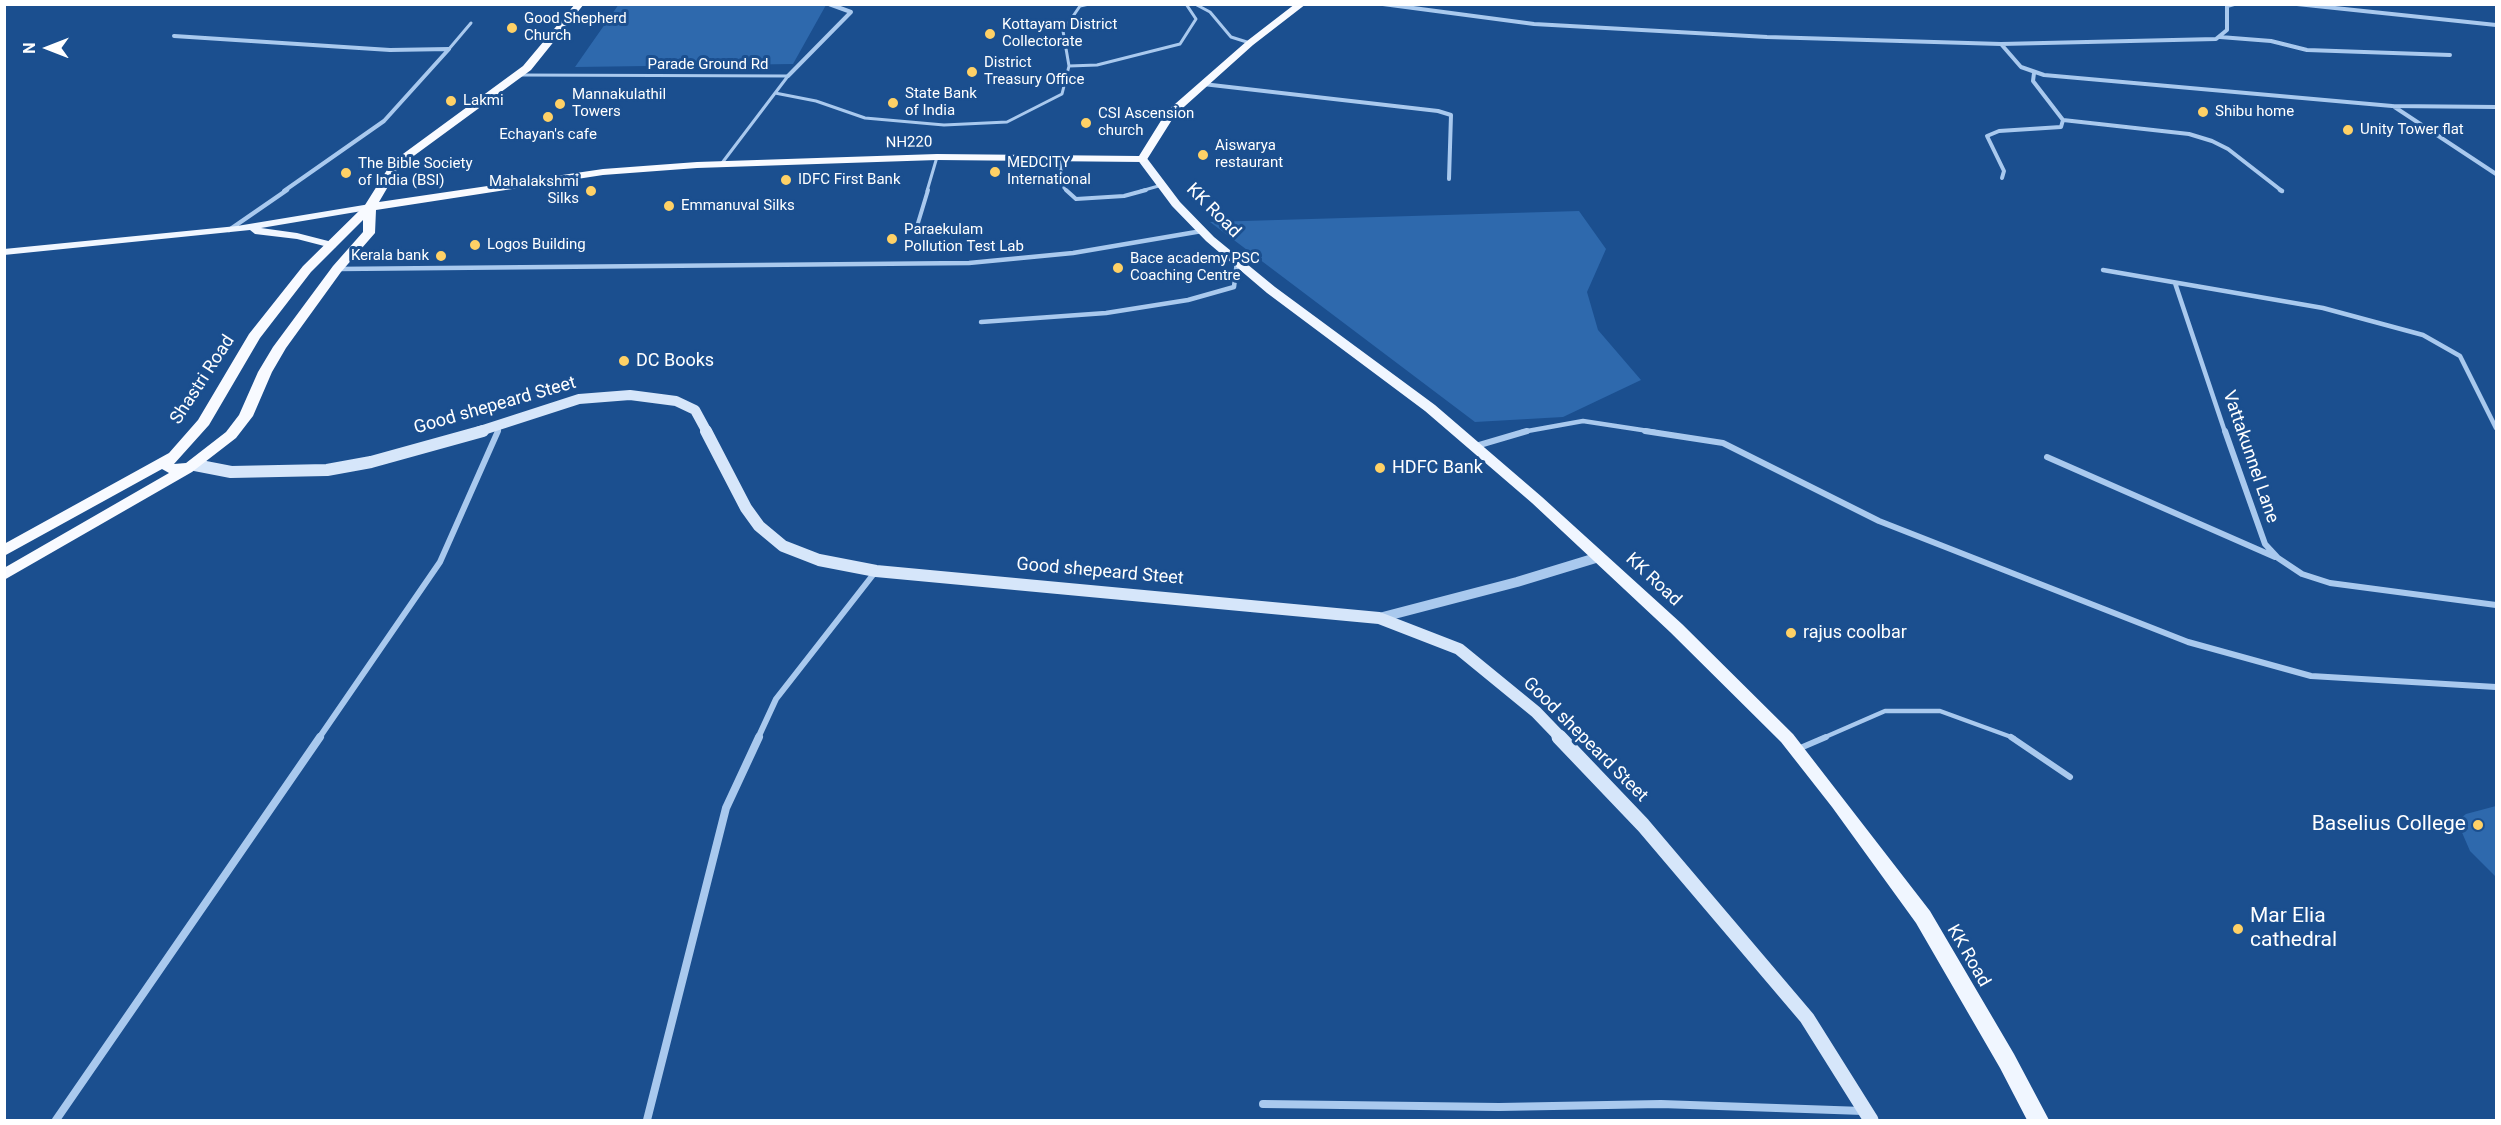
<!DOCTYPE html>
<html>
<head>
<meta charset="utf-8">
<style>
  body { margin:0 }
  #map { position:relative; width:2501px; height:1125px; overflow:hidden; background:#1b4f8f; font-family:Roboto,sans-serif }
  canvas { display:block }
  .frame { position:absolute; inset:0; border:6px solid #fff; pointer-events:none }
  .north { position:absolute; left:18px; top:18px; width:60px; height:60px; -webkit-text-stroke:4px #1b4f8f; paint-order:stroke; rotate:270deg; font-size:16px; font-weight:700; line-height:24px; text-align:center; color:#fff }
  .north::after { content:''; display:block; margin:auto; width:21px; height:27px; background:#fff; clip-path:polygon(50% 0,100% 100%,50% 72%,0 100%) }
</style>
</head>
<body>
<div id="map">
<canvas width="2501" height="1125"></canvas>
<div class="frame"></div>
<div class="north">N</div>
</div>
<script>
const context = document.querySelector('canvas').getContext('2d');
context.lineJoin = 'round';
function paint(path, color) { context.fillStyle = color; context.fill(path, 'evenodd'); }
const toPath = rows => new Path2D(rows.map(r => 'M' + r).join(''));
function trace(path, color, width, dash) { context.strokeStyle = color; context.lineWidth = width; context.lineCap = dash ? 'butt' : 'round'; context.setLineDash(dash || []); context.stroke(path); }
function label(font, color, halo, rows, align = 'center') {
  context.font = font + ' Roboto,sans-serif'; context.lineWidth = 6; context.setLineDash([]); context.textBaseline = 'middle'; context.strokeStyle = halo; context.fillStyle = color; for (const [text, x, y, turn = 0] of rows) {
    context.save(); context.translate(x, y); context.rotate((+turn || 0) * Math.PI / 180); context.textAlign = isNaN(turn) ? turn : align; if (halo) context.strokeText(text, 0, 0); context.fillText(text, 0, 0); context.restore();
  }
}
const green = toPath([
  [619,4,826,4,826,5,793,64,575,67],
  [1579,211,1606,249,1587,292,1598,330,1641,380,1563,417,1475,422,1210,222],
  [2496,806,2496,877,2470,851,2457,821,2466,814]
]);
const serviceFar3 = toPath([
  [1195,4,1210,12,1231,37,1250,43],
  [449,49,471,23],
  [1069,66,1097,65,1180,44,1196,19,1186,4],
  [520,75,788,76,722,163],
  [775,93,816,101,865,118,944,125,1007,122,1062,94,1069,66,1063,31,1080,6,1089,4],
  [1059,158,1064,188,1067,191],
  [927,191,937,157],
  [1141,191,1162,185]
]);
const serviceFar2 = toPath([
  [1066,190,1076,199,1124,196,1146,190],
  [918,223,928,190]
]);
const serviceFar1 = toPath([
  [1823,738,1885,711,1940,711,2014,738]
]);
const service = toPath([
  [2011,737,2070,777],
  [1798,749,1826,737]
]);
const minorFar3 = toPath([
  [1383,4,1534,24,1767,37,2001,44,2216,39,2227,30,2227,6,2234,4],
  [2297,4,2496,25],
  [174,36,390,50,449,49,384,121,284,191],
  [2220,37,2271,41,2307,50,2450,55],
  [2001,44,2021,67,2044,75,2392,106,2496,107],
  [788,76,851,12,829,4],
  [1203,84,1438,111,1451,115,1449,179],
  [2393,106,2496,174],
  [2063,120,2189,134,2212,141,2228,149,2282,191],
  [2002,178,2004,171,1987,136,1999,131,2061,127,2063,120,2033,81,2034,73]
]);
const minorFar2 = toPath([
  [2280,190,2282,191],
  [229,230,287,190],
  [338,269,969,263,1073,253,1202,231],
  [2103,270,2323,308,2423,335,2460,356,2496,428],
  [2175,283,2225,432],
  [981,322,1106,313,1188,300,1234,287,1237,261],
  [497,432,500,426],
  [1522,432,1583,421,1655,432]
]);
const minorFar1 = toPath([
  [1645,431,1723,443,1879,521,2188,642,2311,676,2496,687],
  [2225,431,2265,544,2278,558,2302,574,2330,583,2496,605],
  [1476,446,1527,431],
  [2047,457,2275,557],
  [319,738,440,562,498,431],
  [758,738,776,699,876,571]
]);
const minor = toPath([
  [1263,1104,1499,1107,1661,1104,1863,1111],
  [56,1120,320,737],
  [647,1120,726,808,759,737]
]);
const tertiary = toPath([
  [1379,618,1517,582,1599,557]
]);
const secondaryFar2 = toPath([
  [477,432,579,399,630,395,676,401,695,410,707,432]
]);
const secondaryFar1 = toPath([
  [706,431,746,508,759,526,783,546,819,560,876,571,1379,618,1459,649,1536,712,1561,738],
  [195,465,231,472,327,470,371,462,483,431]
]);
const secondary = toPath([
  [1559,737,1643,825,1807,1018,1871,1120]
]);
const primary = toPath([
  [1138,157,1146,157,1180,202,1214,237,1275,287,1435,405,1542,497,1682,624,1793,734,1930,911,2014,1054,2049,1120,2027,1120,2000,1068,1916,923,1832,807,1781,742,1670,632,1532,503,1425,411,1267,293,1206,241,1172,206,1137,159,1138,157],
  [370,204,375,207,374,209,261,228,297,233,336,243,336,247,332,248,297,239,255,234,250,230,4,255,4,249,237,226,370,204]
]);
const trunk = toPath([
  [575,4,584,4,531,70,400,166,379,202,603,169,697,162,937,154,1139,156,1167,111,1247,41,1295,4,1306,4,1253,45,1175,115,1146,161,1142,162,937,160,697,168,603,175,376,210,375,233,341,272,286,348,272,372,253,416,236,438,192,472,4,580,4,568,169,473,162,469,4,556,4,544,169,453,198,420,249,334,303,266,365,205,392,162,523,66,575,4],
  [363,220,363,232,333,266,273,347,258,372,239,415,226,432,186,463,174,464,209,425,260,338,311,272,363,220]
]);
const markers = [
  [512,28,6,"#ffd166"],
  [990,34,6,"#ffd166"],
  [972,72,6,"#ffd166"],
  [451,101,6,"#ffd166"],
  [893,103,6,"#ffd166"],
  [560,104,6,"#ffd166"],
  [2203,112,6,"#ffd166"],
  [548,117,6,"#ffd166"],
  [1086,123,6,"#ffd166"],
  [2348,130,6,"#ffd166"],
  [1203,155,6,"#ffd166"],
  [995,172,6,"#ffd166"],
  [346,173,6,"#ffd166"],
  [786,180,6,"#ffd166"],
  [591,191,6,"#ffd166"],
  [669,206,6,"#ffd166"],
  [892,239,6,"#ffd166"],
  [475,245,6,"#ffd166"],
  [441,256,6,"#ffd166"],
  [1118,268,6,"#ffd166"],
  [624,361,6,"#ffd166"],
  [1380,468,6,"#ffd166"],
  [1791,633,6,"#ffd166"],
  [2478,825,6,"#ffd166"],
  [2238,929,6,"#ffd166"]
];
const farPoinames = [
  ["Good Shepherd",524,19],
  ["Church",524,36],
  ["Kottayam District",1002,25],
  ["Collectorate",1002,42],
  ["District",984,63],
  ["Treasury Office",984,80],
  ["State Bank",905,94],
  ["of India",905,111],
  ["Mannakulathil",572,95],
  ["Towers",572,112],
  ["Lakmi",463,101],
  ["Shibu home",2215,112],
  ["CSI Ascension",1098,114],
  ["church",1098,131],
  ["Unity Tower flat",2360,130],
  ["Echayan's cafe",548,135,"center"],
  ["Aiswarya",1215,146],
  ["restaurant",1215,163],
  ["MEDCITY",1007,163],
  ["International",1007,180],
  ["The Bible Society",358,164],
  ["of India (BSI)",358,181],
  ["IDFC First Bank",798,180],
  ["Mahalakshmi",579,182,"right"],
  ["Silks",579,199,"right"],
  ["Emmanuval Silks",681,206],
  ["Paraekulam",904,230],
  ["Pollution Test Lab",904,247],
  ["Logos Building",487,245],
  ["Kerala bank",429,256,"right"],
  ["Bace academy PSC",1130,259],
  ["Coaching Centre",1130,276]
];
const farStreetnames = [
  ["Parade Ground Rd",708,65],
  ["NH220",909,143,-1]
];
const streetNames = [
  ["KK Road",1213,211,45],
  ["Shastri Road",203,380,-57],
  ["Good shepeard Steet",495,406,-16],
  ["Vattakunnel Lane",2250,457,71],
  ["Good shepeard Steet",1100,572,5],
  ["KK Road",1653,580,43],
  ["Good shepeard Steet",1585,740,45],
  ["KK Road",1968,956,60]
];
const poiNames = [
  ["DC Books",636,361],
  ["HDFC Bank",1392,468],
  ["rajus coolbar",1803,633]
];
const nearPoinames = [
  ["Baselius College",2466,825],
  ["Mar Elia",2250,917,"left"],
  ["cathedral",2250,941,"left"]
];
paint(green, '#2e69ad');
trace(serviceFar3, '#a9c9ee', 3);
trace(serviceFar2, '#a9c9ee', 4);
trace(serviceFar1, '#a9c9ee', 4.5);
trace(service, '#a9c9ee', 6);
trace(minorFar3, '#a9c9ee', 4);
trace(minorFar2, '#a9c9ee', 4.5);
trace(minorFar1, '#a9c9ee', 6);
trace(minor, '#a9c9ee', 8);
trace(tertiary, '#a9c9ee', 10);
trace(secondaryFar2, '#d6e6fa', 10);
trace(secondaryFar1, '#d6e6fa', 12);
trace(secondary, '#d6e6fa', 15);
paint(primary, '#f0f6ff');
paint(trunk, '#f8faff');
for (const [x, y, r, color] of markers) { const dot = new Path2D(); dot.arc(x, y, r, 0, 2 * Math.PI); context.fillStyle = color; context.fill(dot); trace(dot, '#1b4f8f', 2); }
label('15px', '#fff', '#1b4f8f', farPoinames, 'left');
label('15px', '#fff', '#1b4f8f', farStreetnames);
label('18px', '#fff', '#1b4f8f', streetNames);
label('18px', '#fff', '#1b4f8f', poiNames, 'left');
label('21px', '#fff', '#1b4f8f', nearPoinames, 'right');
</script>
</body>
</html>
